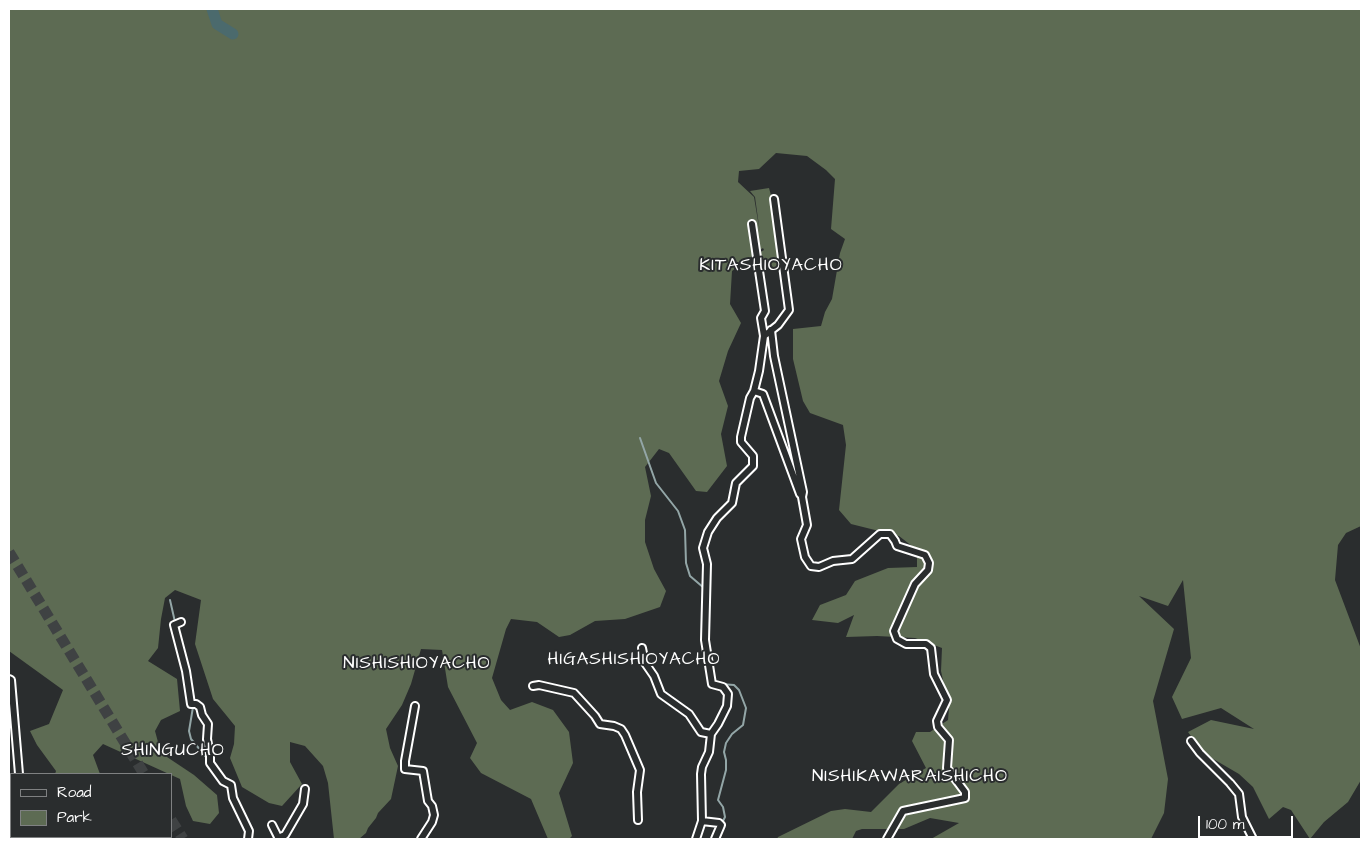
<!DOCTYPE html>
<html>
<head>
<meta charset="utf-8">
<style>
  body { margin:0 }
  #map { position:relative; width:1370px; height:848px; overflow:hidden; background:#2a2d2e; font-family:"Architects Daughter",sans-serif }
  canvas { display:block }
  .frame { position:absolute; inset:0; border:10px solid #fff; pointer-events:none }
  .legend { position:absolute; left:10px; top:773px; width:162px; height:65px; box-sizing:border-box; background:#2a2d2e; border:1px solid #7f8182; margin:0; padding:6px 9px; list-style:none; font-size:15px; color:#fff }
  .legend li { display:flex; align-items:center; gap:10px; height:25px }
  .legend b { width:25px; border:1px solid #7f8182 }
  .scale { position:absolute; left:1198px; top:816px; width:95px; height:22px; box-sizing:border-box; border:2px solid #fff; border-top:0; padding-left:6px; font-size:15px; line-height:18px; white-space:nowrap; color:#fff; -webkit-text-stroke:4px #2a2d2e; paint-order:stroke }
</style>
</head>
<body>
<div id="map">
<canvas width="1370" height="848"></canvas>
<div class="frame"></div>
<ul class="legend">
<li><b style="height:6px;background:#2a2d2e"></b>Road</li>
<li><b style="height:14px;background:#5d6b53"></b>Park</li>
</ul>
<div class="scale">100 m</div>
</div>
<script>
const context = document.querySelector('canvas').getContext('2d');
context.lineJoin = 'round';
function paint(path, color) { context.fillStyle = color; context.fill(path, 'evenodd'); }
const toPath = rows => new Path2D(rows.map(r => 'M' + r).join(''));
function trace(path, color, width, dash) { context.strokeStyle = color; context.lineWidth = width; context.lineCap = dash ? 'butt' : 'round'; context.setLineDash(dash || []); context.stroke(path); }
function label(font, color, halo, rows, align = 'center') {
  context.font = font + ' "Architects Daughter",sans-serif'; context.lineWidth = 4; context.setLineDash([]); context.textBaseline = 'middle'; context.strokeStyle = halo; context.fillStyle = color; for (const [text, x, y, turn = 0] of rows) {
    context.save(); context.translate(x, y); context.rotate((+turn || 0) * Math.PI / 180); context.textAlign = isNaN(turn) ? turn : align; if (halo) context.strokeText(text, 0, 0); context.fillText(text, 0, 0); context.restore();
  }
}
const green = toPath([
  [9,9,1361,9,1361,526,1346,533,1338,545,1335,580,1361,649,1361,780,1348,802,1324,822,1310,839,1291,810,1283,807,1269,819,1253,787,1239,774,1203,753,1188,732,1211,720,1254,729,1221,708,1182,719,1172,697,1191,658,1183,580,1168,606,1139,596,1174,629,1153,701,1168,779,1164,813,1151,839,931,839,959,823,930,818,904,829,862,829,856,831,852,839,777,839,778,837,831,811,845,809,871,812,899,784,926,768,912,741,916,732,930,732,948,720,949,708,941,671,942,648,915,638,877,636,846,637,854,615,838,623,812,620,820,605,846,595,855,581,888,568,917,567,917,550,899,536,851,524,839,510,846,445,843,425,810,413,803,401,793,359,793,329,821,326,825,312,832,299,840,253,845,239,831,229,835,179,826,170,807,156,776,153,759,169,739,171,738,182,754,197,760,233,755,197,750,191,769,188,772,199,782,268,759,269,757,254,764,250,763,248,732,271,730,304,741,323,728,351,719,381,728,406,721,434,727,466,707,492,696,491,669,453,659,449,645,467,651,496,645,520,645,542,654,569,666,591,660,607,625,619,595,621,570,635,559,637,537,622,511,619,506,629,492,678,501,700,510,710,532,702,553,710,569,732,573,763,559,793,572,836,569,839,548,839,531,799,481,773,470,758,477,743,448,687,442,650,421,649,411,684,402,705,386,729,390,748,398,766,391,799,378,813,376,818,368,828,366,833,359,839,334,839,328,783,323,766,305,746,290,742,290,762,302,784,282,806,269,803,242,787,230,758,234,744,235,726,213,699,195,644,201,600,175,590,165,598,161,619,158,648,148,661,177,679,180,711,161,720,155,731,161,753,194,775,217,795,219,813,210,824,193,821,186,806,180,779,103,744,93,755,100,774,55,774,56,771,37,745,30,731,49,724,63,690,9,651],
  [95,837,153,837,153,839,95,839]
]);
const stream = toPath([
  [640,438,656,483,678,511,685,530,686,563,690,576,704,588],
  [170,600,175,622],
  [721,684,734,685,739,690,746,708,743,725,732,734,726,743,724,752,726,760,726,770,718,800,723,807,725,817,722,823],
  [192,687,194,702],
  [193,707,189,731,191,739,207,758]
]);
const river = toPath([
  [212,9,217,24,233,34]
]);
const trunkTunnel = toPath([
  [9,552,144,774],
  [171,820,183,839]
]);
const minor = toPath([
  [752,224,765,311,761,318,764,336],
  [771,330,774,356,803,492,802,497,807,525,801,539,805,557,811,566,819,567,833,561,852,559,880,534,890,534,895,541,897,546,925,555,929,563,928,570,915,584,894,631,897,639,906,644,926,644,931,648,934,674,947,700,937,721,938,727,949,740,947,768,965,792,965,798,903,811,887,839],
  [754,391,763,394,800,494],
  [181,622,174,625,186,671,191,704,196,704,200,707,202,715,208,724,207,739,210,755,210,763,223,781,231,785,233,798,249,831,248,839],
  [642,648,645,663,654,676,661,694,689,714,701,732,711,734],
  [9,679,11,680,19,774],
  [533,686,539,685,574,693,595,716,600,724,614,726,621,729,625,735,640,770,637,792,638,820],
  [415,706,405,761,405,769,423,771,428,801,432,806,434,815,432,822,421,839],
  [1191,741,1200,753,1230,783,1239,794,1242,817,1253,839],
  [9,795,11,795],
  [702,821,719,823,721,825,715,839],
  [272,825,279,839],
  [23,837,23,839],
  [68,837,68,839],
  [278,838,285,835,303,804,305,789],
  [696,839,702,821,701,774,702,767,709,752,711,734,718,724,727,706,728,694,723,687,712,684,705,640,707,564,703,548,708,532,717,518,732,503,736,483,753,466,753,456,741,442,741,437,750,398,754,391,759,371,764,336,778,325,789,310,774,199]
]);
const neighbourhoodNames = [
  ["KITASHIOYACHO",771,266],
  ["HIGASHISHIOYACHO",634,660],
  ["NISHISHIOYACHO",417,664],
  ["SHINGUCHO",173,751],
  ["NISHIKAWARAISHICHO",910,777]
];
paint(green, '#5d6b53');
trace(stream, '#93a6a7', 2);
trace(river, '#4b6a6d', 11);
trace(trunkTunnel, '#3f4243', 11, [11, 5.5]);
trace(minor, '#fff', 10);
trace(minor, '#2a2d2e', 6);
context.letterSpacing = '1px';
label('18px', '#fff', '#2a2d2e', neighbourhoodNames);
context.letterSpacing = '0px';
</script>
</body>
</html>
